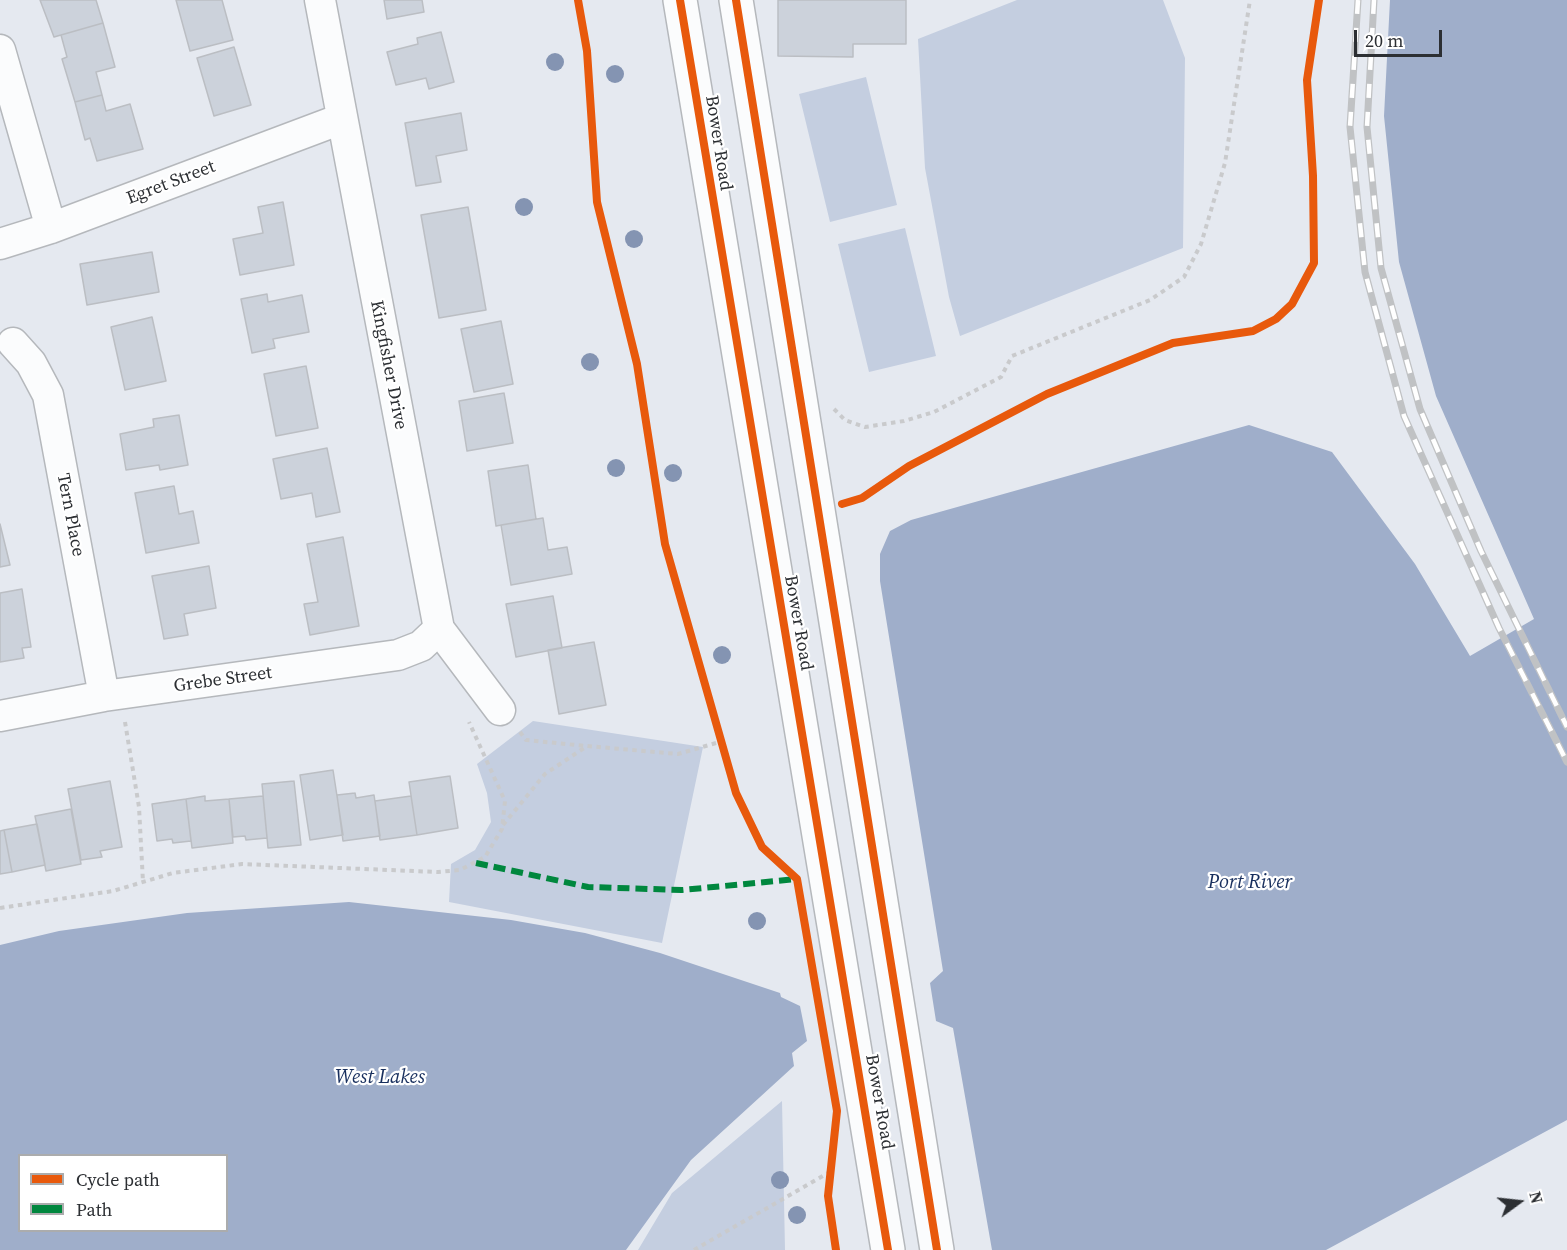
<!DOCTYPE html>
<html>
<head>
<meta charset="utf-8">
<style>
  body { margin:0 }
  #map { position:relative; width:1567px; height:1250px; overflow:hidden; background:#e5e9f0; font-family:"Source Serif 4",serif }
  canvas { display:block }
  .legend { position:absolute; left:18px; top:1154px; width:210px; height:78px; box-sizing:border-box; background:#fff; border:2px solid #abacad; margin:0; padding:8px 10px; list-style:none; font-size:18px; color:#2c2f33 }
  .legend li { display:flex; align-items:center; gap:12px; height:30px }
  .legend b { width:30px; border:2px solid #abacad }
  .north { position:absolute; left:1489px; top:1172px; width:60px; height:60px; -webkit-text-stroke:4px #fff; paint-order:stroke; rotate:75deg; font-size:16px; font-weight:700; line-height:24px; text-align:center; color:#2c2f33 }
  .north::after { content:''; display:block; margin:auto; width:21px; height:27px; background:#2c2f33; clip-path:polygon(50% 0,100% 100%,50% 72%,0 100%) }
  .scale { position:absolute; left:1354px; top:30px; width:88px; height:27px; box-sizing:border-box; border:3px solid #2c2f33; border-top:0; padding-left:8px; font-size:18px; line-height:21px; white-space:nowrap; color:#2c2f33; -webkit-text-stroke:4px #fff; paint-order:stroke }
</style>
</head>
<body>
<div id="map">
<canvas width="1567" height="1250"></canvas>
<ul class="legend">
<li><b style="height:8px;background:#e8590c"></b>Cycle path</li>
<li><b style="height:8px;background:#00873e"></b>Path</li>
</ul>
<div class="north">N</div>
<div class="scale">20 m</div>
</div>
<script>
const context = document.querySelector('canvas').getContext('2d');
context.lineJoin = 'round';
function paint(path, color) { context.fillStyle = color; context.fill(path, 'evenodd'); }
const toPath = rows => new Path2D(rows.map(r => 'M' + r).join(''));
function trace(path, color, width, dash) { context.strokeStyle = color; context.lineWidth = width; context.lineCap = dash ? 'butt' : 'round'; context.setLineDash(dash || []); context.stroke(path); }
function label(font, color, halo, rows, align = 'center') {
  context.font = font + ' "Source Serif 4",serif'; context.lineWidth = 4.5; context.setLineDash([]); context.textBaseline = 'middle'; context.strokeStyle = halo; context.fillStyle = color; for (const [text, x, y, turn = 0] of rows) {
    context.save(); context.translate(x, y); context.rotate((+turn || 0) * Math.PI / 180); context.textAlign = isNaN(turn) ? turn : align; if (halo) context.strokeText(text, 0, 0); context.fillText(text, 0, 0); context.restore();
  }
}
const green = toPath([
  [1017,0,1163,0,1185,58,1183,248,960,336,949,297,925,168,918,39],
  [866,77,897,205,830,222,799,94],
  [905,228,936,356,869,372,838,244],
  [533,721,703,747,662,943,449,902,451,864,475,850,491,822,487,793,477,764],
  [782,1101,785,1250,638,1250,672,1193]
]);
const water = toPath([
  [1390,0,1567,0,1567,1120,1326,1250,992,1250,953,1028,936,1021,930,983,943,971,880,581,880,554,890,531,911,520,1249,425,1332,452,1415,564,1470,656,1534,619,1436,396,1399,262,1384,116],
  [349,902,511,920,585,933,660,953,780,993,781,997,800,1006,807,1041,792,1053,794,1066,691,1160,626,1250,0,1250,0,945,59,931,187,913],
  [20,1156,226,1156,226,1230,20,1230]
]);
const building = toPath([
  [40,0,96,0,103,23,54,37,40,0],
  [176,0,222,0,233,40,190,51,176,0],
  [384,0,422,0,424,12,387,19,384,0],
  [778,0,906,0,906,44,853,44,853,57,778,56,778,0],
  [103,23,115,67,96,72,102,95,75,102,62,59,67,57,61,35,103,23],
  [441,32,454,82,429,89,426,78,396,85,387,52,418,44,417,38,441,32],
  [234,47,251,105,214,116,197,58,234,47],
  [102,95,106,111,130,104,143,149,97,161,90,138,85,140,75,102,102,95],
  [461,113,467,150,436,156,441,182,416,186,405,123,461,113],
  [283,202,294,265,240,275,233,239,263,233,258,207,283,202],
  [468,207,486,310,439,318,421,215,468,207],
  [152,252,159,292,87,305,80,264,152,252],
  [267,294,268,302,302,295,309,332,273,339,275,348,252,353,241,299,267,294],
  [152,317,166,381,125,390,111,327,152,317],
  [501,321,513,384,474,392,461,329,501,321],
  [306,366,318,428,276,436,264,374,306,366],
  [504,393,513,443,467,451,459,401,504,393],
  [179,415,188,465,160,470,159,465,126,470,120,434,154,427,153,419,179,415],
  [327,448,340,512,316,517,312,493,281,499,273,459,327,448],
  [528,465,536,519,496,526,488,471,528,465],
  [174,486,179,514,193,511,199,543,146,553,135,493,174,486],
  [543,518,548,550,567,547,572,574,511,585,501,525,543,518],
  [0,524,10,565,0,567,0,524],
  [343,537,359,626,310,635,304,604,318,602,307,544,343,537],
  [209,566,216,608,184,614,188,635,164,639,152,576,209,566],
  [22,589,31,647,22,648,24,658,0,662,0,593,22,589],
  [553,596,562,648,516,657,506,604,553,596],
  [594,642,606,705,559,714,548,650,594,642],
  [333,770,343,835,310,840,300,775,333,770],
  [450,776,458,828,417,835,409,782,450,776],
  [110,781,122,847,100,851,102,857,81,860,68,789,110,781],
  [294,781,301,845,268,848,262,784,294,781],
  [355,793,356,798,374,795,380,836,343,841,337,795,355,793],
  [205,796,205,801,229,799,233,843,192,848,186,799,205,796],
  [263,796,267,838,246,840,245,836,233,837,229,799,263,796],
  [411,796,417,835,380,840,375,801,411,796],
  [186,799,191,841,173,843,172,839,157,841,152,804,186,799],
  [71,809,81,864,46,871,35,816,71,809],
  [37,824,45,865,12,872,4,830,37,824],
  [4,830,12,872,0,874,0,831,4,830]
]);
const path = toPath([
  [834,409,845,420,865,427,904,421,934,412,1001,377,1012,356,1150,300,1184,277,1201,244,1225,163,1250,0],
  [125,722,139,807,143,882],
  [520,732,526,740,586,746],
  [503,825,545,774,587,746,678,754,723,741],
  [0,908,113,891,173,873,242,864,438,872,460,870,485,857,502,829,505,801,469,722],
  [694,1250,828,1173]
]);
const minor = toPath([
  [320,0,439,629,500,710],
  [0,50,51,228],
  [0,244,51,228,341,119],
  [13,343,31,363,48,395,104,696],
  [0,716,104,696,398,655,421,646,439,629]
]);
const secondary = toPath([
  [680,0,888,1250],
  [736,0,937,1250]
]);
const rail = toPath([
  [1358,0,1350,127,1365,272,1404,416,1499,628,1567,762],
  [1374,0,1367,127,1381,268,1420,409,1481,551,1567,727]
]);
const quiet = toPath([
  [476,863,588,887,682,890,797,879]
]);
const cycleway = toPath([
  [578,0,587,51,597,202,637,364,665,544,736,793,762,847,797,879,837,1111,828,1196,836,1250],
  [680,0,888,1250],
  [736,0,937,1250],
  [842,504,862,498,909,466,1047,394,1173,343,1253,331,1276,319,1292,304,1314,263,1313,176,1307,80,1319,0]
]);
const trees = [
  [555,62],
  [615,74],
  [524,207],
  [634,239],
  [590,362],
  [616,468],
  [673,473],
  [722,655],
  [757,921],
  [780,1180],
  [797,1215]
];
const streetNames = [
  ["Bower Road",718,143,81],
  ["Egret Street",171,183,-21],
  ["Kingfisher Drive",388,365,79],
  ["Tern Place",70,515,79],
  ["Bower Road",798,623,80],
  ["Grebe Street",223,680,-8],
  ["Bower Road",879,1102,80]
];
const waterNames = [
  ["Port River",1250,883],
  ["West Lakes",380,1078]
];
paint(green, '#c4cee0');
paint(water, '#9faeca');
paint(building, '#ccd2db');
trace(building, '#bbbec3', 1.5);
trace(minor, '#b5b8bc', 33);
trace(secondary, '#b5b8bc', 36);
trace(path, '#c9cacc', 4, [4.5, 4.5]);
trace(minor, '#fbfcfd', 30);
trace(secondary, '#fbfcfd', 33);
trace(rail, '#c0c2c4', 7);
trace(rail, '#fff', 4.5, [14]);
trace(quiet, '#00873e', 6, [12, 6]);
trace(cycleway, '#e8590c', 8);
context.fillStyle = '#8494b2';
for (const [x, y] of trees) { context.beginPath(); context.arc(x, y, 9, 0, 2 * Math.PI); context.fill(); }
label('18px', '#2c2f33', '#fff', streetNames);
label('italic 20px', '#172e5d', '#fff', waterNames);
</script>
</body>
</html>
